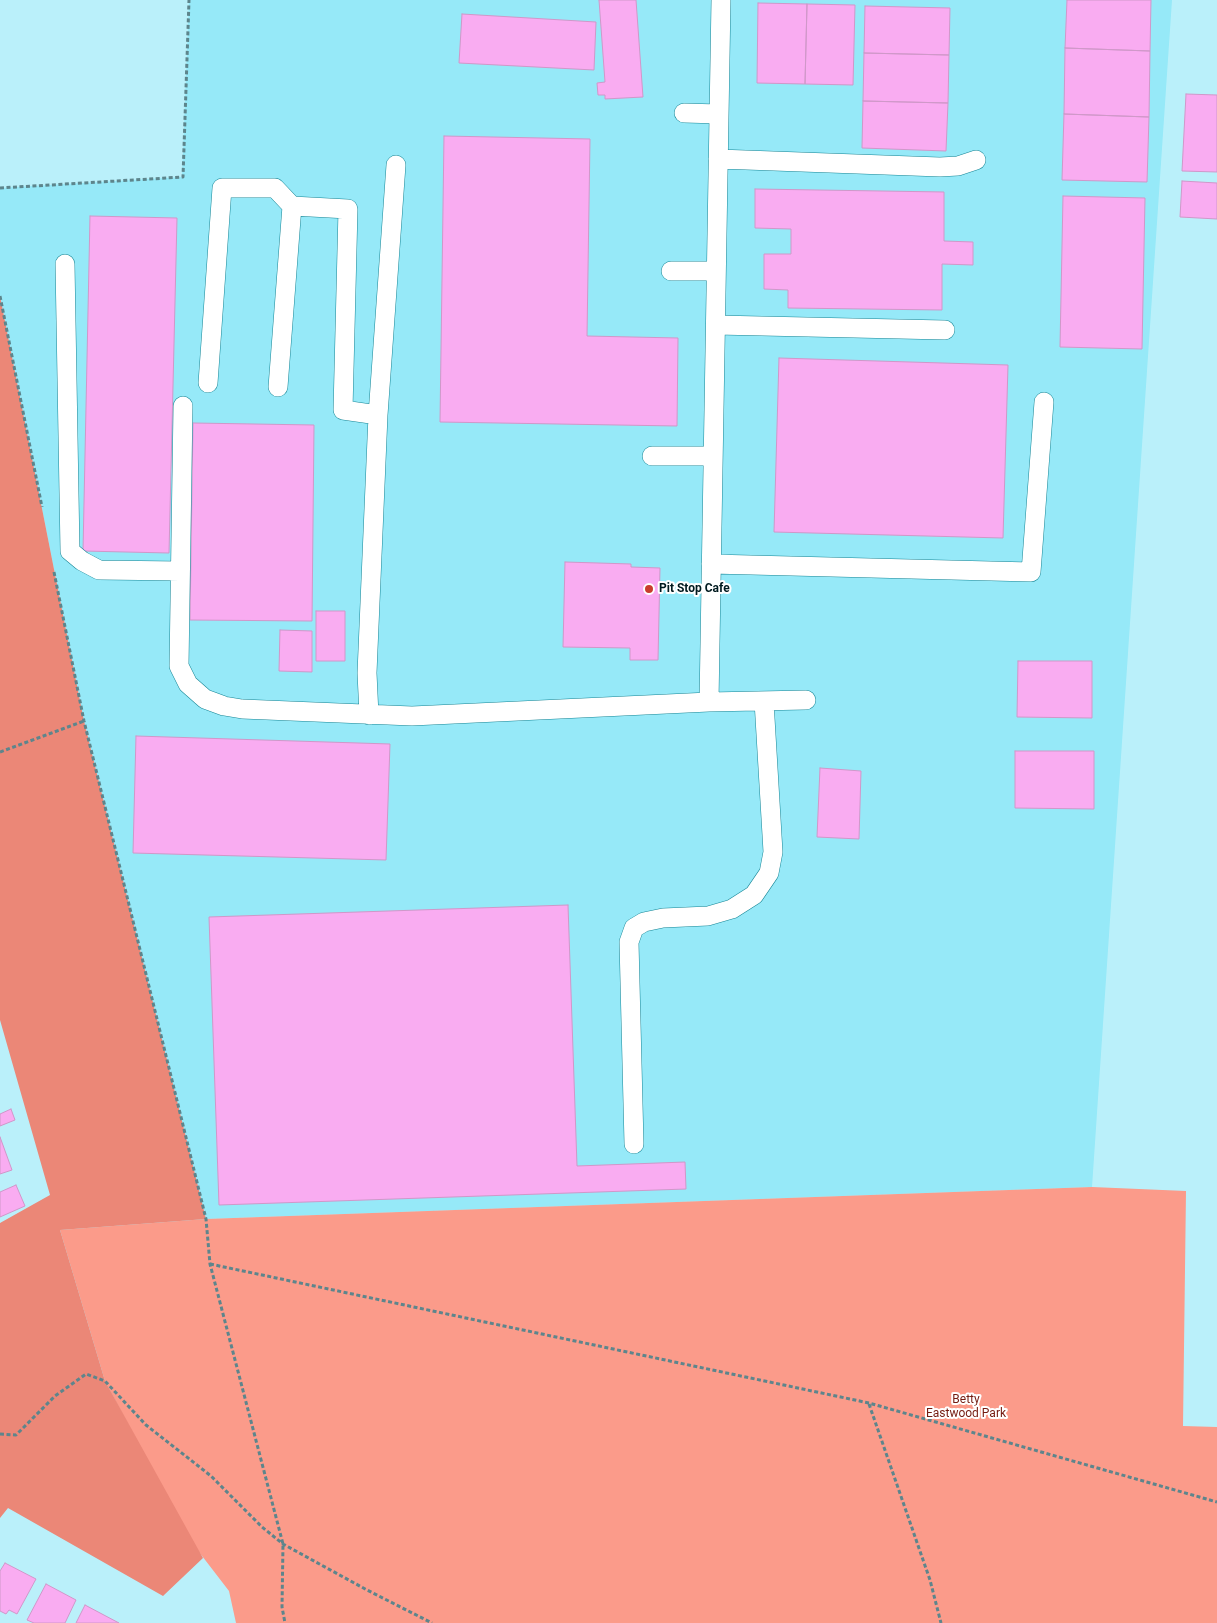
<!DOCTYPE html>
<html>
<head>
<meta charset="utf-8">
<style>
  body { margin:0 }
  canvas { display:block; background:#baf0fa }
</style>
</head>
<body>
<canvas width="1217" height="1623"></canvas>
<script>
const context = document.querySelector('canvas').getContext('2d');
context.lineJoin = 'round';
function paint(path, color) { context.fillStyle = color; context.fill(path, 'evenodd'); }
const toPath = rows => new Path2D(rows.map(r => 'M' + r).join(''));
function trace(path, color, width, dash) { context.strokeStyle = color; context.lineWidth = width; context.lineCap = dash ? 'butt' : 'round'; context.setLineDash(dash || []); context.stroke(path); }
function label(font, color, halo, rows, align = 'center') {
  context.font = font + ' Roboto,sans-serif'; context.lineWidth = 4; context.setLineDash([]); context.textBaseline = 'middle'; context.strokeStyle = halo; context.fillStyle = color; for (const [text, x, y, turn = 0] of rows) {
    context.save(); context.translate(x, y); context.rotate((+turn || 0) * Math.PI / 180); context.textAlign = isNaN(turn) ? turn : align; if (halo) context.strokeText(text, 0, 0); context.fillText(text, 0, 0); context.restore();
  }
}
const built = toPath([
  [189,0,1172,0,1092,1187,206,1219,84,721,0,296,0,188,182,177]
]);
const green = toPath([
  [1092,1187,1186,1191,1183,1426,1217,1427,1217,1623,236,1623,229,1591,189,1539,105,1381,60,1230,206,1219]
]);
const forest = toPath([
  [0,296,84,721,206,1219,60,1230,105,1381,203,1558,163,1596,8,1508,0,1518,0,1223,50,1195,0,1020]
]);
const building = toPath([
  [599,0,636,0,643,97,605,99,605,95,598,95,597,83,605,82,599,0],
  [1067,0,1151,0,1150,51,1065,48,1067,0],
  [758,3,807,4,805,84,757,83,758,3],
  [807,4,855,5,853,85,805,84,807,4],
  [865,6,950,8,949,55,864,53,865,6],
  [462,14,596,22,594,70,459,63,462,14],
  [1065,48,1150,51,1149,117,1064,114,1065,48],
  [864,53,949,55,948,103,863,101,864,53],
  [1186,94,1217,95,1217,172,1182,171,1186,94],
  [863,101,948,103,946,151,862,148,863,101],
  [1064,114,1149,117,1147,182,1062,180,1064,114],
  [444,136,590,139,587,336,678,338,677,426,440,422,444,136],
  [1182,181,1217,183,1217,219,1180,217,1182,181],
  [755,189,944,192,944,241,973,242,973,265,942,264,942,310,788,308,788,290,764,289,764,254,791,254,791,229,755,228,755,189],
  [1063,196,1145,198,1142,349,1060,347,1063,196],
  [90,216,177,218,169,553,83,551,90,216],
  [779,358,1008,365,1003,538,774,532,779,358],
  [193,423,314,425,312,621,190,620,193,423],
  [565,562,631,564,631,567,660,568,658,660,630,660,630,648,563,647,565,562],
  [316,611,345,611,345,661,316,661,316,611],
  [280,630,312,631,312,672,279,671,280,630],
  [1018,661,1092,661,1092,718,1017,717,1018,661],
  [136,736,390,744,386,860,133,853,136,736],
  [1015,751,1094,751,1094,809,1015,808,1015,751],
  [820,768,861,771,859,839,817,837,820,768],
  [568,905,577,1166,685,1162,686,1189,219,1205,209,917,568,905],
  [11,1109,15,1120,0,1126,0,1114,11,1109],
  [0,1137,12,1170,0,1174,0,1137],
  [16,1185,25,1206,0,1217,0,1192,16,1185],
  [5,1563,36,1579,17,1614,9,1610,6,1614,0,1611,0,1571,5,1563],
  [46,1584,76,1600,65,1623,34,1623,27,1620,46,1584],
  [85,1605,119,1623,76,1623,85,1605]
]);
const path = toPath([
  [0,188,183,177,189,0],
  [0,296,42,507],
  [54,572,84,721,206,1219,210,1264,283,1544,282,1607,285,1623],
  [0,752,84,721],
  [210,1264,869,1403,1217,1502],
  [869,1404,930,1580,941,1623],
  [0,1434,16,1435,55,1396,86,1374,105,1381,146,1425,211,1476,262,1527,283,1544,367,1590,432,1623]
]);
const service = toPath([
  [684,113,719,114],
  [718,159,940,167,958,166,976,160],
  [65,264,70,551,82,561,99,570,180,571],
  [671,271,716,271],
  [716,325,945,330],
  [208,383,222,188,275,188,292,206],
  [278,387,292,206,348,209,343,410,378,415],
  [183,406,179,666,188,684,205,699,224,706,242,709,412,716,709,702,806,700],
  [652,456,713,456],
  [711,564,1031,572,1044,402],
  [709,702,721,0],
  [369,715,367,673,378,415,396,165],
  [634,1144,629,942,634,928,644,922,663,918,708,916,732,909,754,895,769,873,773,852,764,701]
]);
const markers = [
  [649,589,5,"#c93c2c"]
];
const poiNames = [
  ["Pit Stop Cafe",659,589]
];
const parkNames = [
  ["Betty",966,1400],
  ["Eastwood Park",966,1414]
];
paint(built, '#96e9f8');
paint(green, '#fb9b8a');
paint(forest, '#eb8777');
paint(building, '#f9acf1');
trace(building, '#d098c9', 1);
trace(service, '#168696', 20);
trace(path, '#5d858c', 3, [4, 2.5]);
trace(service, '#fff', 19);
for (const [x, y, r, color] of markers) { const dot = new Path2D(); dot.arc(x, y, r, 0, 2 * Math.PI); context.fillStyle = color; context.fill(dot); trace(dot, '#fff', 2); }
label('bold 12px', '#001a1f', '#fff', poiNames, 'left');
label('12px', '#741b11', '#fff', parkNames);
</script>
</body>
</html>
